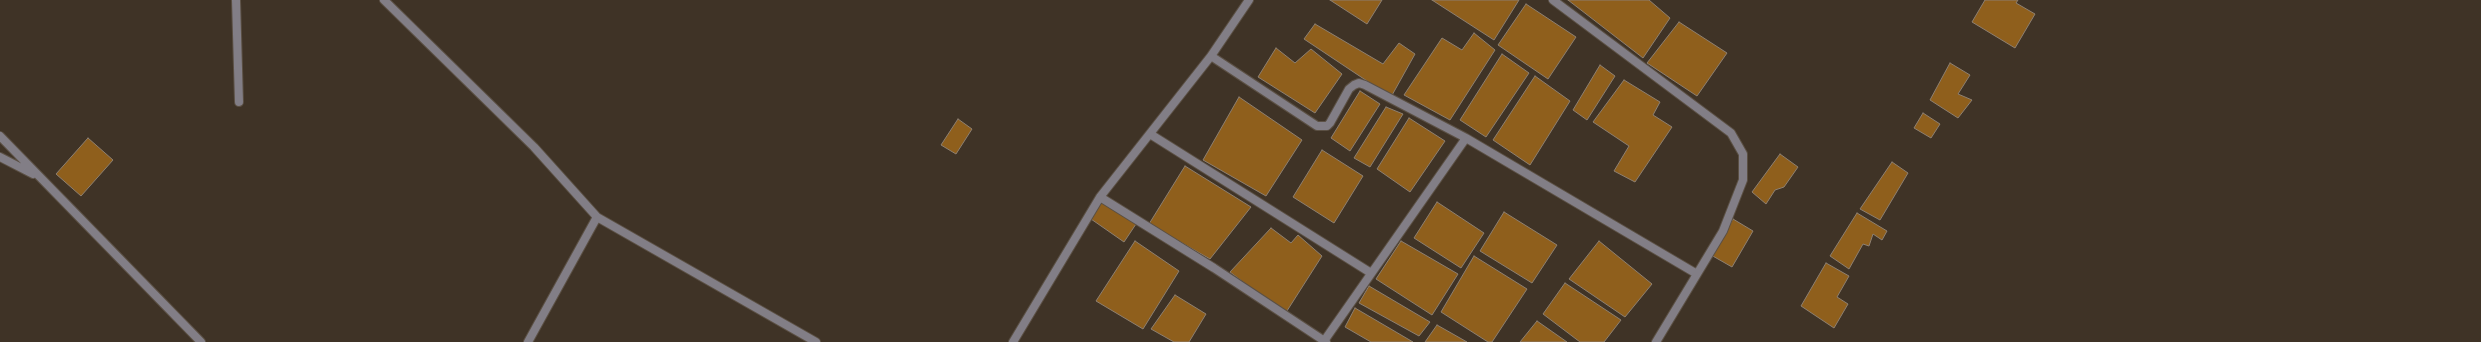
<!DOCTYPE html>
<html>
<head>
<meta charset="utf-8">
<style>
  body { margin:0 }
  canvas { display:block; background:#3f3326 }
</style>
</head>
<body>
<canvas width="2481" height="342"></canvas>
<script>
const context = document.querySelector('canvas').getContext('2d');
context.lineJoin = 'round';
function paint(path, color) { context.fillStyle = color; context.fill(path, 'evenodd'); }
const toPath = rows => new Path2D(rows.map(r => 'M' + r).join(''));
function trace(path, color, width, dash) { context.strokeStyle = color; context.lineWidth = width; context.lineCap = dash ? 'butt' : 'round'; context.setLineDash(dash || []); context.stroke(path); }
const building = toPath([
  [1330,0,1382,0,1367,24,1330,0],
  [1432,0,1519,0,1494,40,1432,0],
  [1568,0,1649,0,1670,18,1643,58,1568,0],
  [1985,0,2018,0,2016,3,2035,14,2015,48,1972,22,1985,0],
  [1526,4,1576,37,1548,79,1498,45,1526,4],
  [1679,22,1727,53,1697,96,1647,63,1679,22],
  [1315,24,1383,64,1399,43,1415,54,1391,97,1304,39,1315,24],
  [1474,33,1495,50,1450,120,1404,95,1442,38,1462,50,1474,33],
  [1276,48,1295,63,1311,49,1342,74,1315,113,1258,77,1276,48],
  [1502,54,1529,73,1486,137,1460,120,1502,54],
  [1950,63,1970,75,1958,94,1972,100,1958,118,1930,100,1950,63],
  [1600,65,1615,76,1587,120,1573,110,1600,65],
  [1535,76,1570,101,1530,165,1493,140,1535,76],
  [1624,80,1660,102,1653,115,1672,127,1635,182,1614,171,1629,146,1593,122,1624,80],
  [1360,91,1380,104,1350,151,1331,138,1360,91],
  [1239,97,1302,140,1266,196,1203,160,1239,97],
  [1386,107,1403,114,1370,167,1354,158,1386,107],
  [1923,113,1940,124,1931,138,1914,128,1923,113],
  [1409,118,1445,141,1410,192,1377,169,1409,118],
  [958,119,972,129,956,154,941,145,958,119],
  [88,138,113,160,81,196,56,174,88,138],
  [1322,150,1363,176,1334,223,1293,197,1322,150],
  [1780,154,1798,167,1784,187,1775,190,1766,204,1752,192,1780,154],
  [1892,162,1908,173,1880,220,1860,209,1892,162],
  [1185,166,1251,207,1210,259,1149,224,1185,166],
  [1102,201,1136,224,1124,242,1091,219,1102,201],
  [1437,202,1484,233,1461,268,1414,238,1437,202],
  [1504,212,1557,245,1532,283,1480,251,1504,212],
  [1857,213,1887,231,1882,240,1873,234,1869,246,1863,244,1849,269,1830,256,1857,213],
  [1733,219,1753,231,1732,267,1711,255,1733,219],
  [1271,228,1291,243,1298,235,1322,256,1285,314,1230,272,1271,228],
  [1135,241,1179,271,1143,329,1096,301,1135,241],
  [1401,241,1458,274,1432,315,1376,279,1401,241],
  [1599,241,1652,284,1625,317,1569,279,1599,241],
  [1474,256,1527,289,1492,342,1488,342,1441,312,1474,256],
  [1826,263,1849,276,1837,297,1848,304,1834,328,1801,306,1826,263],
  [1565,283,1621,320,1604,342,1580,342,1543,314,1565,283],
  [1369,286,1430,322,1419,336,1359,303,1369,286],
  [1175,295,1206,314,1189,342,1174,342,1151,329,1175,295],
  [1355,308,1413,342,1371,342,1345,327,1355,308],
  [1537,321,1567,342,1520,342,1537,321],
  [1437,325,1467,342,1425,342,1437,325]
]);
const minor = toPath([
  [236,0,239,102],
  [384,0,534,147,597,217,816,342],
  [1553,0,1731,133,1743,154,1743,180,1723,231,1656,342],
  [1211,56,1317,126,1327,126,1330,123,1349,89,1354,85,1359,83,1365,85,1466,138,1697,274],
  [1150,134,1371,273],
  [0,136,201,342],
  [0,157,33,174],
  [1100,197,1214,268,1326,342],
  [1324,341,1466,138],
  [528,342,597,217],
  [1013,342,1100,197,1211,56,1249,0]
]);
paint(building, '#8f5f1c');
trace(building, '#8d7f70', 1);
trace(minor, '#5b5044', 10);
trace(minor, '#827e86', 8);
</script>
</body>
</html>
